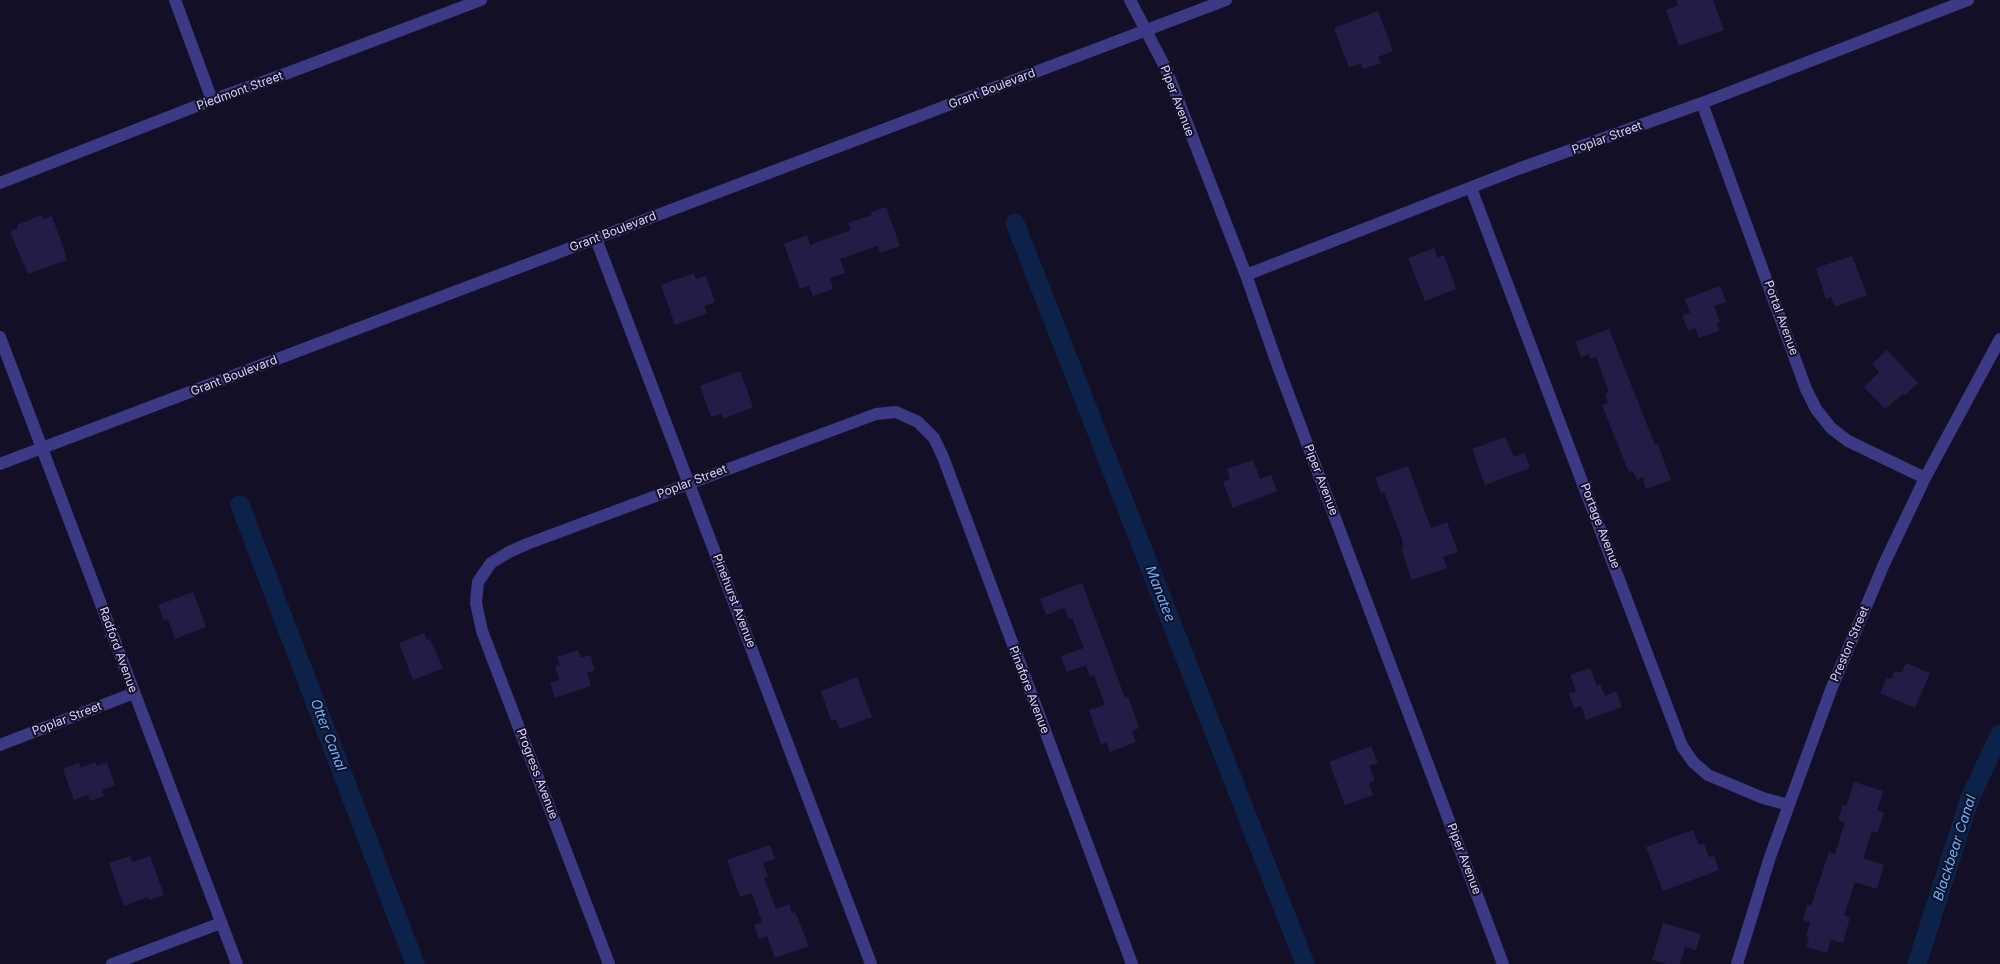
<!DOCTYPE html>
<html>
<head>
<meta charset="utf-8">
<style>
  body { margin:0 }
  canvas { display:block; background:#130f26 }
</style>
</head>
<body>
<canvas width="2000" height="964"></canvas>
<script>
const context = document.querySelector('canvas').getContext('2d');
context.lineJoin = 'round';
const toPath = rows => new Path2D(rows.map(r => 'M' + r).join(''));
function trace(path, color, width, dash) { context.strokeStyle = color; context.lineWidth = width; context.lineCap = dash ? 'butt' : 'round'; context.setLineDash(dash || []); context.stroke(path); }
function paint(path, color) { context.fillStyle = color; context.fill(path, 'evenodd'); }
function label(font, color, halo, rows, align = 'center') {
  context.font = font + ' Inter,sans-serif'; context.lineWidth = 4; context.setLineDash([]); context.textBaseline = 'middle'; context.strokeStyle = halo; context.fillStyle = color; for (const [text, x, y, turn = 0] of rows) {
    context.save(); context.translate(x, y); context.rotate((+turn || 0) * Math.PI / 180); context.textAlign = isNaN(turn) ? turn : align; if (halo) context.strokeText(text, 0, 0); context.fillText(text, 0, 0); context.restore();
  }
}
const canal = toPath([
  [1015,223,1305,964],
  [240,505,415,964],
  [1917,964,1970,798,2000,734]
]);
const building = toPath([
  [1676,0,1713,0,1724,30,1679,46,1666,10,1678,5],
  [1378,11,1393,51,1378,57,1381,63,1363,69,1361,63,1349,68,1334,28],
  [886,207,900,246,880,253,877,246,840,259,845,273,830,278,833,289,813,296,809,286,800,289,784,244,807,235,810,245,851,230,848,223,872,215,871,212],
  [42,215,43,219,52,216,66,255,65,256,67,260,28,274,10,232,18,228,17,225],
  [1434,248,1438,258,1444,255,1456,289,1425,301,1408,258],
  [1852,256,1867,295,1835,307,1831,297,1826,299,1816,268],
  [694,273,696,279,706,276,715,302,704,306,707,313,675,325,661,285],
  [1720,286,1726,302,1714,306,1720,322,1717,324,1719,331,1699,338,1695,328,1688,330,1682,315,1690,313,1685,299],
  [1609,329,1655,445,1658,444,1671,480,1646,489,1643,477,1637,480,1633,471,1629,472,1615,438,1602,405,1608,403,1605,393,1609,392,1596,357,1590,359,1589,354,1581,357,1575,342],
  [1887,350,1918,383,1905,395,1903,394,1885,409,1864,387,1879,372,1872,364],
  [740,371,753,407,723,419,721,414,711,417,700,386],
  [1505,437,1514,457,1525,453,1530,468,1485,485,1472,449],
  [1253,460,1260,479,1271,475,1277,491,1233,508,1223,482,1230,479,1227,469],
  [1408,466,1431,528,1447,522,1458,552,1443,557,1447,568,1412,580,1401,548,1403,547,1402,539,1384,492,1381,493,1375,478],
  [1082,583,1125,698,1128,696,1139,728,1132,731,1136,742,1110,752,1107,742,1101,744,1089,710,1105,705,1094,675,1090,677,1086,665,1067,672,1061,656,1084,648,1072,618,1069,619,1064,608,1046,615,1040,599],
  [193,592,206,627,175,639,168,619,164,621,158,605],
  [424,633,427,640,430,639,443,668,413,680,399,643],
  [578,650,581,658,590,655,595,670,587,673,591,686,555,698,550,683,560,680,555,667,560,665,557,657],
  [1906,663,1930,673,1915,708,1880,693,1887,678,1891,679,1895,671,1901,673],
  [1590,668,1597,686,1600,684,1605,696,1616,691,1622,707,1586,720,1581,706,1574,708,1569,694,1576,691,1570,675],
  [857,677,872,717,840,729,836,719,831,721,821,691],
  [1371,746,1378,763,1369,766,1375,781,1369,783,1373,795,1345,805,1329,762],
  [95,762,97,766,107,763,115,785,102,790,104,796,90,801,88,795,74,800,63,769,79,763,80,768],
  [1854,782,1883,791,1877,810,1884,813,1877,833,1872,831,1863,858,1884,865,1877,889,1855,882,1844,915,1850,917,1843,943,1831,940,1827,953,1806,947,1809,937,1806,936,1810,922,1803,920,1807,905,1811,906,1829,852,1835,854,1845,822,1838,820,1843,805,1846,806],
  [1693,830,1699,845,1704,844,1709,857,1714,856,1719,870,1663,891,1646,847],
  [770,845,775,859,763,863,768,877,764,878,776,909,789,904,792,913,795,912,809,946,775,958,767,936,759,939,754,925,762,922,752,893,740,897,727,860],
  [130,856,132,862,150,856,164,895,149,900,148,897,124,906,109,863],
  [1663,923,1701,934,1696,950,1685,947,1680,964,1667,964,1652,960]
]);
const minor = toPath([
  [175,0,212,100],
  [1130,0,1166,69,1246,275,1279,369,1503,964],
  [1702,103,1806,389,1816,409,1831,428,1848,441,1925,478],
  [0,183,212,100,285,74,481,0],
  [1471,188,1682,746,1693,762,1708,775,1763,798,1789,805],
  [596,239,871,964],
  [1246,275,1518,169,1702,103,1968,0],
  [0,337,237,964],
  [0,464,1226,0],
  [0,745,134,693],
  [112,964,221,923],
  [609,964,482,631,476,603,478,582,491,563,509,552,527,544,876,414,896,412,918,422,934,438,943,457,1132,964],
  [1737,964,1770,857,1832,687,1884,564,1925,478,2000,339]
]);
const streetNames = [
  ["Grant Boulevard",992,89,-21],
  ["Piedmont Street",240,91,-20],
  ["Piper Avenue",1177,101,69],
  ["Poplar Street",1607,138,-20],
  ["Grant Boulevard",613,232,-21],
  ["Portal Avenue",1781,318,70],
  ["Grant Boulevard",234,376,-21],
  ["Piper Avenue",1321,480,69],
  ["Poplar Street",692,482,-21],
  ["Portage Avenue",1600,526,69],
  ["Pinehurst Avenue",734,601,69],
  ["Preston Street",1850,644,-67],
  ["Radford Avenue",118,650,70],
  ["Pinafore Avenue",1029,690,69],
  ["Poplar Street",67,719,-21],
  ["Progress Avenue",537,774,69],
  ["Piper Avenue",1464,859,69]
];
const waterNames = [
  ["Manatee",1160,594,69],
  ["Otter Canal",328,735,69],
  ["Blackbear Canal",1955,848,-72]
];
trace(canal, '#0c2248', 19);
paint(building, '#241b47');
trace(minor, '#3d3a85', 12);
label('12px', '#d9d4ff', '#130f26', streetNames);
label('italic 14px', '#62b6ff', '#130f26', waterNames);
</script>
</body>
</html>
